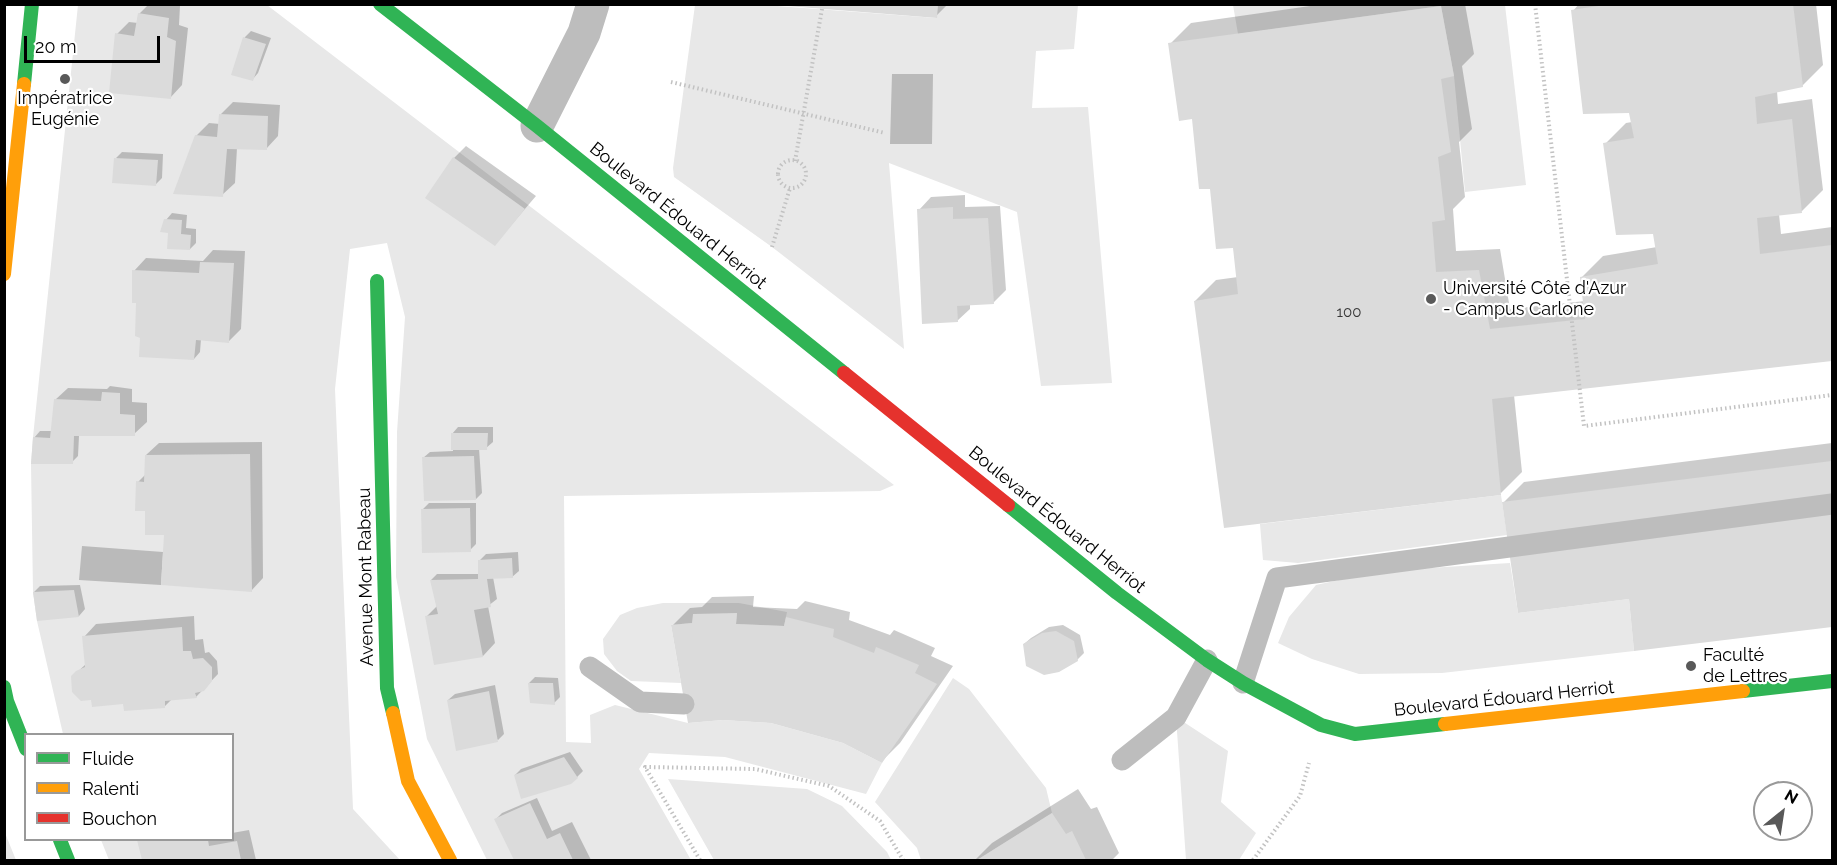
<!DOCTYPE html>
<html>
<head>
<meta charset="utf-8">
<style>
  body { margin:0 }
  #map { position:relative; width:1837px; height:865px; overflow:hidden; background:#fff; font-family:Raleway,sans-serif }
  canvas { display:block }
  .frame { position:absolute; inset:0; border:6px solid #000; pointer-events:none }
  .legend { position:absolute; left:24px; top:733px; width:210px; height:108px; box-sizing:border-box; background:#fff; border:2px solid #999; margin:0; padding:8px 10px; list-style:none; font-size:18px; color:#000 }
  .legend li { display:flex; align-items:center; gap:12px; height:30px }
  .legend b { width:30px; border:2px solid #999 }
  .north { position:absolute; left:1753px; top:781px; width:60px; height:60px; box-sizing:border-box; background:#fff; border:2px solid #999; border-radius:50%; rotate:30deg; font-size:16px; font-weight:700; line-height:24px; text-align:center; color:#000 }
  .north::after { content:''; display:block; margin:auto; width:21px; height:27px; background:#595959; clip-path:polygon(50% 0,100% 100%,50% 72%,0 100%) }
  .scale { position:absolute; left:24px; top:36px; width:136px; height:27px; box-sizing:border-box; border:3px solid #000; border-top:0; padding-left:8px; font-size:18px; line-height:21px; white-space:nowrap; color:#000; -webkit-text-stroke:4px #fff; paint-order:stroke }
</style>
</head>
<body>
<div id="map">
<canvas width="1837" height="865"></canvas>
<div class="frame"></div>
<ul class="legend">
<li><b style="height:8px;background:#30b455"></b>Fluide</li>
<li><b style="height:8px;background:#ff9f0a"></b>Ralenti</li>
<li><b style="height:8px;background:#e5322d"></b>Bouchon</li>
</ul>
<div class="north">N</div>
<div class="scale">20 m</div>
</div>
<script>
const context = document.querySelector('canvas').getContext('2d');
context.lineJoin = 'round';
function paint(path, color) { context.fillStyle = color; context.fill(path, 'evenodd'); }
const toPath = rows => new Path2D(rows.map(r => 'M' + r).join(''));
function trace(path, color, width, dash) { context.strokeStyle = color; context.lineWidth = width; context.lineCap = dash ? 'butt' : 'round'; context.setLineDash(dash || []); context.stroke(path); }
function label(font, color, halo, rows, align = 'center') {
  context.font = font + ' Raleway,sans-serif'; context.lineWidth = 4.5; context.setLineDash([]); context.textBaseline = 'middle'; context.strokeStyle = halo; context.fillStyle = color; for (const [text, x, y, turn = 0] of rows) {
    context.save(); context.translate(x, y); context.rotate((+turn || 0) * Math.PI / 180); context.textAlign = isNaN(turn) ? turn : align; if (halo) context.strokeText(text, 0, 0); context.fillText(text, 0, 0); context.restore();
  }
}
const green = toPath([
  [78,5,267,5,894,485,880,491,564,496,566,742,591,743,590,715,615,705,688,723,723,720,771,723,843,743,882,763,866,794,725,757,649,753,639,769,691,860,487,860,427,739,396,577,397,432,405,317,387,243,350,249,335,389,353,809,400,860,109,860,101,840,232,840,232,734,63,734,37,621,33,592,31,464,33,437],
  [695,5,764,5,936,18,938,5,1078,5,1074,49,1036,51,1032,108,1088,107,1112,383,1041,386,1017,212,889,163,904,349,772,247,674,177,673,168],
  [1233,5,1505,5,1526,185,1465,192,1454,76,1441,6,1238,34],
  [1501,495,1507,535,1298,563,1263,560,1260,524],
  [1510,563,1518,613,1629,599,1634,651,1442,673,1359,674,1312,659,1278,643,1289,617,1316,585,1380,571],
  [663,603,739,603,787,612,784,626,736,624,737,614,692,623,671,625,681,683,631,681,617,671,604,654,603,639,620,615,637,608],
  [953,678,969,689,1046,788,1052,813,977,860,921,860,917,848,875,802],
  [1176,717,1228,751,1221,802,1256,833,1239,860,1186,860],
  [668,779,807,789,842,806,887,852,891,860,714,860],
  [4,833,5,833,16,860,5,860]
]);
const water = toPath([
  [892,74,933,74,932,144,890,144],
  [82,546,163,552,161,585,79,580]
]);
const shadow = toPath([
  [149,4,180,6,179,25,188,28,182,85,170,98,117,34,129,22,138,23,139,14],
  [784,4,948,4,936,16],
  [1324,4,1465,4,1474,54,1462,66,1472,129,1459,142,1465,197,1453,209,1456,251,1500,249,1510,309,1585,301,1582,277,1603,256,1657,247,1655,233,1605,144,1626,123,1632,122,1630,111,1573,11,1579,4,1816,4,1823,65,1802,86,1777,91,1778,104,1812,99,1823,190,1802,211,1779,214,1781,234,1832,227,1832,359,1514,395,1522,472,1501,493,1195,301,1216,280,1238,277,1234,246,1211,187,1193,117,1170,44,1191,23],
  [251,31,271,38,258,73,252,80,233,74,245,37],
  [233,102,280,105,278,136,266,149,237,148,235,183,222,195,196,136,209,123,220,124,221,114],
  [466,146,536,196,495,244,454,158],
  [122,152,163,154,162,178,155,185,116,158],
  [965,195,965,207,1000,206,1006,290,993,303,970,304,970,309,957,321,919,210,931,197],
  [172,213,187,215,186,228,196,229,196,243,190,249,170,232,166,220],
  [213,250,245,251,241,329,229,341,201,339,200,352,194,359,138,302,134,271,146,258,203,261],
  [110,386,132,389,132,402,147,403,147,422,134,434,79,436,78,456,72,462,34,438,40,431,53,431,55,400,68,388,107,389],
  [458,427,493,427,493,442,486,448,479,448,482,493,476,499,423,458,430,452,453,451,452,434],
  [262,442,263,578,251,591,166,533,146,510,138,482,146,474,146,455,159,443],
  [1832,443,1832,625,1636,649,1630,597,1503,503,1524,482],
  [429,503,476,503,476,544,470,550,423,509],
  [518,552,519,571,512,577,493,577,497,599,488,606,495,643,483,656,426,617,438,605,431,580,437,574,480,574,480,560,486,554],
  [80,585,85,609,79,616,38,619,34,592,40,586],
  [754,596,753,607,797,609,805,601,850,612,849,620,890,635,894,630,935,648,931,656,953,666,900,743,882,761,673,625,690,608,702,607,712,597],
  [194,616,195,640,203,639,205,653,209,652,217,661,218,674,196,697,172,699,165,706,92,697,72,677,86,664,84,637,96,624],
  [1063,625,1080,635,1084,653,1077,660,1024,644,1031,638,1049,627],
  [535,677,558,678,560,697,554,703,529,683],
  [495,685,504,734,498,740,448,700,455,694],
  [570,752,583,771,577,777,515,775,521,769],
  [1078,789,1091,809,1097,807,1119,853,1112,860,975,860,992,843],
  [537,798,552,831,572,822,591,860,516,860,496,819,502,813],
  [249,830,256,860,143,860,138,841,232,840,232,833]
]);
const building = toPath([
  [787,4,938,4,937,18,787,6],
  [1612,4,1793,4,1803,87,1755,97,1757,124,1792,119,1802,213,1757,218,1760,254,1832,245,1832,361,1492,399,1501,495,1224,528,1194,301,1238,294,1233,248,1216,249,1210,189,1199,189,1192,119,1179,121,1168,43,1441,6,1454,76,1441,79,1451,152,1438,157,1445,220,1432,222,1436,272,1479,270,1490,329,1585,319,1580,277,1658,264,1653,234,1616,235,1603,143,1634,138,1629,113,1583,114,1571,10],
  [138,13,169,18,167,37,176,41,171,99,109,93,115,33,134,36],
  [243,37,266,44,253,81,231,75],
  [219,114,268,116,267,150,227,149,223,197,173,194,195,135,217,137],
  [453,157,525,209,495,246,425,198],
  [114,158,158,160,156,186,112,183],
  [953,207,953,219,988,218,994,304,957,306,958,322,922,324,917,209],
  [164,219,182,220,181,234,191,235,190,250,167,249,168,233,160,232],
  [200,262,234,263,229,343,196,340,194,360,139,357,140,338,135,336,136,303,132,303,132,270,199,273],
  [102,392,120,393,120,414,135,415,135,436,74,436,73,464,31,464,33,437,50,438,54,399,101,401],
  [451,433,488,433,487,450,451,450],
  [250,454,252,592,161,585,164,535,145,535,145,511,135,511,136,481,144,482,145,455],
  [474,456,476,500,424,501,422,457],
  [1832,461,1832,627,1634,651,1629,599,1518,613,1502,502],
  [470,508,471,552,422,553,421,509],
  [512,558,513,578,487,579,491,607,474,610,483,657,434,665,425,616,438,614,430,580,478,579,478,560],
  [74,590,79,617,37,621,33,592],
  [737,613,736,624,784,626,786,617,834,629,833,637,874,653,876,647,919,665,915,673,937,684,882,763,843,743,771,723,723,720,688,723,671,625,692,623,693,614],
  [182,627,183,651,191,651,193,659,203,658,212,667,212,681,204,691,195,693,197,698,165,701,165,708,124,711,123,704,92,707,91,700,81,701,72,692,71,676,76,671,85,667,82,636],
  [1056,631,1074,641,1078,661,1059,672,1044,675,1026,666,1023,644,1042,633],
  [528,683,553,683,555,705,530,703],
  [489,691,498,742,456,751,447,700],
  [564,757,578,778,571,784,521,799,514,775],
  [530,803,547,839,560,833,573,860,514,860,494,819],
  [1052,813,1066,834,1072,831,1086,860,977,860],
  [137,840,208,840,209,846,237,841,241,860,142,860]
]);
const path = toPath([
  [1535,4,1584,426,1832,395],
  [671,82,885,133],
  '778 174a14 14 0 1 1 28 0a14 14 0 1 1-28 0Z',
  [795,161,822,9],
  [772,247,790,188],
  [700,860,645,767,755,769,829,786,880,821,903,860],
  [1253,860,1300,796,1309,763]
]);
const lane = toPath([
  [590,667,640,702,684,704],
  [1243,683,1277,578,1832,504],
  [1122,760,1176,717,1207,660]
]);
const street = toPath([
  [537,126,584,33,593,4]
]);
const fast = toPath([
  [380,4,537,126,844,373],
  [24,84,32,4],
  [377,281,387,688,393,713],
  [1008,505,1117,593,1207,660,1243,683,1321,725,1355,734,1445,724],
  [4,687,7,701,26,749],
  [1743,691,1832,681],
  [60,840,68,860]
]);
const slow = toPath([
  [4,274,24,84],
  [393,713,408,781,450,860],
  [1445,724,1743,691]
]);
const jam = toPath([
  [844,373,1008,505]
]);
const markers = [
  [65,79,6,"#595959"],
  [1431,299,6,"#595959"],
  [1691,666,6,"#595959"]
];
const numberNames = [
  ["100",1349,312]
];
const poiNames = [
  ["Impératrice",65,99,"center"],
  ["Eugénie",65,120,"center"],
  ["Université Côte d'Azur",1443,289],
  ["- Campus Carlone",1443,310],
  ["Faculté",1703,656],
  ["de Lettres",1703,677]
];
const streetNames = [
  ["Boulevard Édouard Herriot",678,216,39],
  ["Boulevard Édouard Herriot",1057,520,39],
  ["Avenue Mont Rabeau",366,577,-91],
  ["Boulevard Édouard Herriot",1504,699,-6]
];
paint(green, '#e8e8e8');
paint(water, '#bababa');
paint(shadow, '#0003');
paint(building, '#dbdbdb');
trace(path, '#c2c2c2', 4, [1.5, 3]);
trace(lane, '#bdbdbd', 21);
trace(street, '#bdbdbd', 33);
trace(fast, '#30b455', 14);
trace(slow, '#ff9f0a', 14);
trace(jam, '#e5322d', 14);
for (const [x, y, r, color] of markers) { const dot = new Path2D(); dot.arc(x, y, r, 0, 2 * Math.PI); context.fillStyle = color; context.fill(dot); trace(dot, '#fff', 2); }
label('15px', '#373737', null, numberNames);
label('18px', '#000', '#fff', poiNames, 'left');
label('18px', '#000', '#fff', streetNames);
</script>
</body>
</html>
